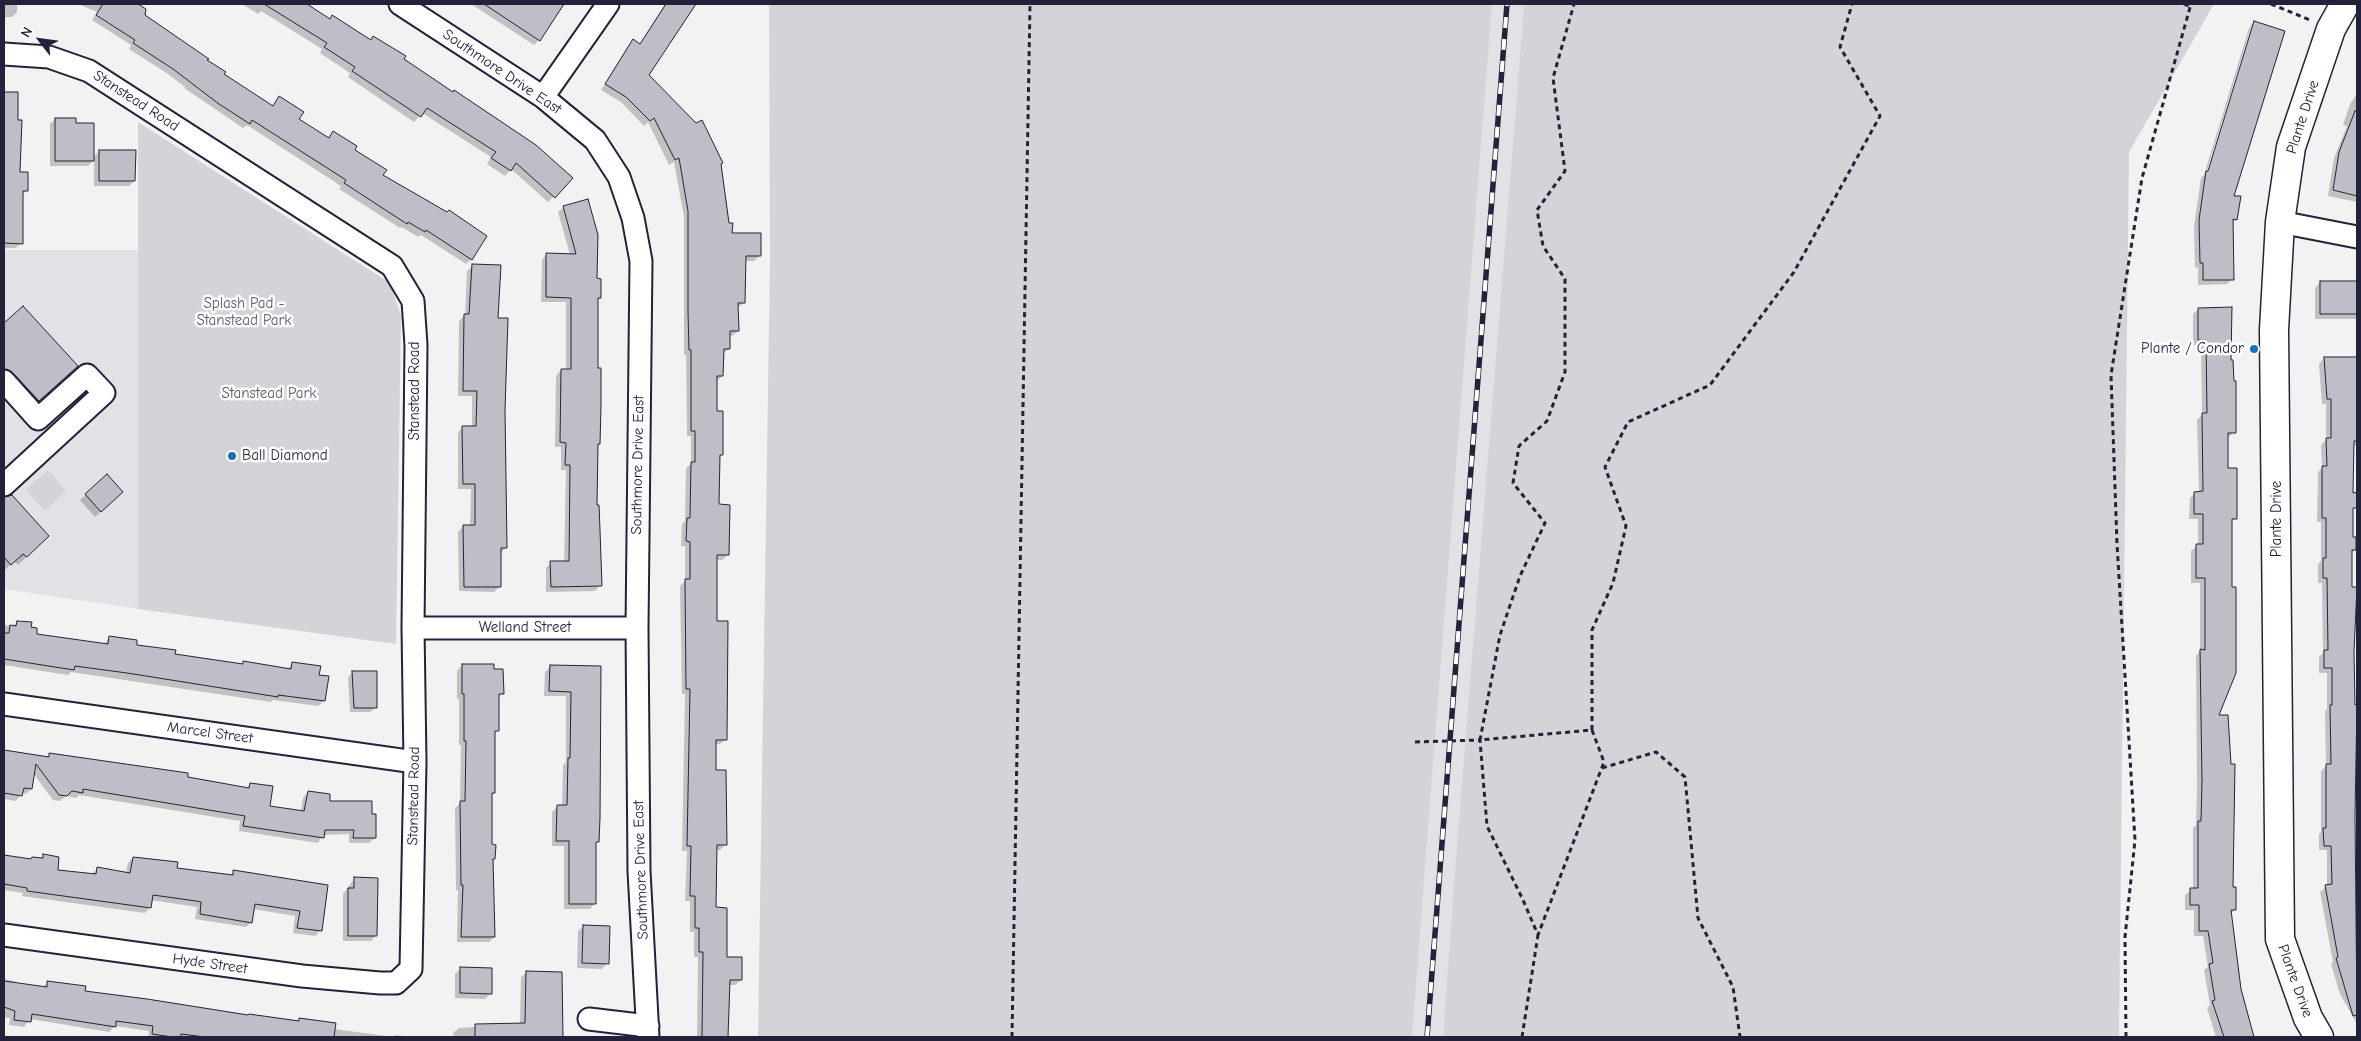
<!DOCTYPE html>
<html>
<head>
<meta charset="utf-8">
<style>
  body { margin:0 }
  #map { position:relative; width:2361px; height:1041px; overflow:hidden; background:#f2f2f3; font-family:"Comic Neue",sans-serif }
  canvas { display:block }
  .frame { position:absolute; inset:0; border:5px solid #22223b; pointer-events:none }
  .north { position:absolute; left:15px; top:15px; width:50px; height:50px; -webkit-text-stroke:4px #fff; paint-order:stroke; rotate:300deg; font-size:14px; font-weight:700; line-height:20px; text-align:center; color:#22223b }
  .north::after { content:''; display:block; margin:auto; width:18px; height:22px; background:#22223b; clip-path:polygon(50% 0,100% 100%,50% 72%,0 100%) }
</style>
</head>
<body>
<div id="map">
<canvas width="2361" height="1041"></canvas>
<div class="frame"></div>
<div class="north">N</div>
</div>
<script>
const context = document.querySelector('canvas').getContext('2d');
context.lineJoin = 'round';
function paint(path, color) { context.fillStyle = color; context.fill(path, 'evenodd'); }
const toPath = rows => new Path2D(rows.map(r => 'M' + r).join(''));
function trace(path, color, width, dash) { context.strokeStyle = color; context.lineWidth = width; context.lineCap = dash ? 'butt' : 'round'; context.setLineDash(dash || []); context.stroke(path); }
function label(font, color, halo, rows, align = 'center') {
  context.font = font + ' "Comic Neue",sans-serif'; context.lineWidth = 5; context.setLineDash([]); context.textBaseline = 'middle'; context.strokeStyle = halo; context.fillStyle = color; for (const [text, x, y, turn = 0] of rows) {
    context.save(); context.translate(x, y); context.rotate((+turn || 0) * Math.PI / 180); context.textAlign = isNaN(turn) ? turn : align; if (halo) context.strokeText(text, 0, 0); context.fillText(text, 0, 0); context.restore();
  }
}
const built = toPath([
  [1492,4,1524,4,1455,869,1443,1037,1412,1037],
  [4,250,138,250,138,609,4,589]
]);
const green = toPath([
  [769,4,1492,4,1412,1037,758,1037,770,260],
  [1524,4,2214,4,2129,152,2119,1037,1443,1037,1455,869],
  [138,122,390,283,401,316,396,644,138,609],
  [48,470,66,491,45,511,26,490]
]);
const shadow = toPath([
  [4,4,17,4,17,12,12,17,4,17],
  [78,4,135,4,144,10,143,16,222,75,272,107,279,98,297,119,327,138,333,133,471,259,466,264,421,235,418,237,402,227,400,228,339,189,341,186,247,125,243,128,184,88,185,87,168,74,129,49,131,45,92,20,97,12],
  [242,4,305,4,330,20,370,41,373,37,571,178,548,202,511,169,505,176,487,164,491,157,422,113,414,122,348,77,350,73,320,53,322,49,261,11,258,14],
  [471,4,560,4,539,40,534,45],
  [665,4,696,4,647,75,720,165,731,234,759,256,754,261,745,261,744,303,737,308,738,331,732,336,729,336,729,349,722,354,722,376,717,381,715,412,722,454,719,457,718,505,728,555,722,560,716,560,715,622,726,739,720,744,715,744,715,771,726,844,720,850,716,850,714,909,725,958,741,980,735,985,728,985,727,1037,697,1037,698,957,694,957,694,932,690,932,690,901,685,901,687,851,682,851,685,694,682,694,680,586,685,581,685,546,681,546,682,524,685,521,686,468,691,464,691,436,687,436,686,355,684,355,684,217,674,162,669,165,648,122,644,126,621,102,601,90,628,46,633,41,639,45],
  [2254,22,2233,197,2236,219,2232,223,2232,279,2227,284,2198,285,2198,267,2195,268,2194,226,2201,178,2204,175,2249,28],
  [2251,27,2253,27,2207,178,2205,177],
  [4,93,17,93,19,173,27,190,22,195,21,243,16,248,4,248],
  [2357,94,2357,202,2328,196,2334,158,2347,126,2343,125,2350,104],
  [55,119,93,158,99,151,134,181,129,186,94,186,94,160,88,166,50,166,50,124],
  [564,207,596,280,600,298,597,300,598,444,596,446,596,506,600,585,595,591,546,592,546,568,551,563,564,562,566,470,561,470,561,447,555,447,556,376,561,370,566,370,566,302,541,302,542,260,547,254,570,255,558,212],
  [473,266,497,319,504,410,506,547,501,553,500,586,494,592,459,591,458,532,463,526,470,526,471,489,458,489,458,432,463,427,472,427,472,396,458,396,459,321,465,315,467,271],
  [2320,282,2357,282,2357,319,2315,319,2315,288],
  [23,307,69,374,30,409,4,380,4,324],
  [2199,309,2230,361,2235,432,2227,438,2227,469,2235,518,2231,523,2217,716,2235,910,2230,914,2239,989,2252,1035,2250,1037,2216,1037,2207,1008,2210,1005,2204,970,2208,967,2203,936,2194,936,2194,910,2185,910,2185,895,2193,889,2193,828,2196,825,2197,787,2196,656,2200,651,2200,583,2191,583,2191,551,2198,545,2198,519,2189,519,2190,498,2195,493,2199,493,2197,420,2202,415,2201,345,2193,345,2193,314],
  [2324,358,2357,359,2357,446,2352,446,2352,494,2355,507,2352,511,2352,538,2355,550,2351,554,2351,588,2357,588,2357,620,2354,623,2354,706,2357,706,2355,775,2357,775,2357,785,2354,816,2354,884,2357,901,2357,1024,2340,994,2331,964,2333,962,2320,892,2327,886,2327,850,2319,850,2319,834,2321,832,2321,771,2326,766,2325,711,2327,709,2327,673,2319,673,2319,657,2323,653,2322,583,2318,583,2318,564,2321,561,2321,522,2317,522,2318,472,2322,468,2321,445,2326,440,2326,404,2322,404,2319,364],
  [107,476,116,498,95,517,80,500],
  [11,496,40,544,18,565,14,561,4,571,4,498],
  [17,622,30,628,35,636,104,645,109,638,174,655,242,665,244,663,287,669,293,663,318,676,328,677,324,701,318,706,273,700,271,702,71,672,68,675,4,665,4,625,13,626],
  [462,665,502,693,498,698,497,730,494,733,494,793,490,797,490,846,494,858,492,861,494,937,489,942,457,942,458,890,456,890,455,808,460,803,461,745,459,745,459,699,457,699,457,671],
  [550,667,599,667,598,841,595,844,595,903,590,909,564,909,564,846,552,846,552,812,558,806,562,807,563,765,566,762,566,696,544,696,545,672],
  [353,672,376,707,370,712,350,712,348,677],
  [4,752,46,758,50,755,246,789,250,784,268,807,301,811,303,798,308,792,328,802,371,815,375,838,369,843,349,843,349,834,323,835,318,843,239,831,240,821,79,795,76,798,66,796,60,801,53,800,33,773,31,789,26,794,22,793,16,801,4,799],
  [4,856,30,860,40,859,44,856,57,871,91,875,97,869,126,873,128,863,133,858,176,869,229,876,234,872,327,886,320,931,315,936,293,933,295,916,253,909,251,922,246,927,195,919,197,907,151,900,150,907,145,913,22,896,23,893,4,890],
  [354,879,376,935,371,941,343,941,343,894],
  [583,926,607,963,602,969,577,968,578,931],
  [461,968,490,994,485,999,455,998,455,974],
  [526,972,561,973,562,1037,454,1037,453,1033,459,1028,520,1024,521,978],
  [4,979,15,981,15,983,43,987,48,982,84,993,247,1016,298,1022,300,1020,334,1029,394,1037,396,1035,414,1037,148,1037,149,1031,115,1026,109,1032,30,1019,24,1027,9,1025,10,1018,4,1017]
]);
const building = toPath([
  [103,4,138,4,146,9,145,15,209,59,207,60,226,72,224,74,273,106,279,96,304,112,299,119,329,138,333,131,357,146,355,150,387,170,383,175,447,212,449,210,487,236,472,260,426,230,425,232,408,222,407,224,344,183,346,180,252,120,250,124,219,104,173,69,133,43,135,40,96,15,103,4],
  [264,4,307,4,330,19,332,15,371,40,373,36,406,56,404,59,453,92,454,90,536,145,573,178,555,198,516,163,511,171,491,158,496,152,427,108,421,117,352,71,355,67,324,47,327,43,264,4],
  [484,4,564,4,540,41,484,4],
  [666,4,696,4,649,75,696,123,702,120,723,163,721,164,729,223,733,223,732,233,761,233,761,256,746,256,745,303,738,303,739,331,730,331,730,349,724,349,723,376,717,376,717,411,723,411,723,455,720,455,719,504,730,505,729,555,717,555,717,621,728,621,727,740,716,740,716,770,726,770,727,845,717,845,716,907,727,908,727,957,742,957,742,980,730,980,728,1037,702,1037,703,952,699,952,699,928,695,928,695,896,690,896,691,846,687,846,690,689,686,689,685,579,690,579,690,542,686,541,687,518,690,518,691,462,695,462,695,431,691,431,691,350,689,350,688,312,688,211,679,158,675,160,654,118,650,121,626,97,605,84,633,39,640,44,666,4],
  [2254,21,2285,31,2234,196,2241,196,2237,220,2233,219,2234,280,2203,280,2203,263,2200,263,2199,220,2206,171,2208,171,2254,21],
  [4,92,18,92,18,120,22,120,20,172,28,172,28,191,23,191,23,244,4,243,4,92],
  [2355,111,2357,111,2357,196,2333,190,2339,152,2355,111],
  [55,118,76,118,76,123,94,123,94,161,55,161,55,118],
  [99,150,136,150,135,181,99,181,99,150],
  [588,199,598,235,597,278,601,279,601,298,598,298,598,368,601,368,601,406,600,444,598,444,597,505,599,505,600,530,602,586,551,587,550,561,569,561,570,465,565,465,566,443,560,442,561,369,571,369,571,298,546,297,546,253,576,254,563,206,588,199],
  [472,264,501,265,498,318,508,318,505,410,507,548,501,548,501,587,464,587,463,525,475,525,475,484,463,484,462,426,476,426,477,391,463,391,464,314,469,314,472,264],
  [2320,281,2357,281,2357,314,2320,314,2320,281],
  [23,306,78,366,39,401,13,373,4,369,4,323,23,306],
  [2232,307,2231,360,2233,360,2234,381,2236,381,2236,433,2228,433,2228,468,2237,468,2237,519,2232,519,2232,587,2236,587,2236,673,2219,715,2228,715,2231,764,2235,764,2233,887,2236,887,2236,910,2231,910,2241,989,2254,1037,2224,1037,2212,1001,2215,1000,2209,964,2213,963,2208,931,2199,931,2199,905,2190,905,2190,888,2198,888,2198,821,2201,821,2202,781,2200,649,2205,650,2205,578,2196,578,2196,544,2203,544,2203,514,2194,514,2194,492,2203,491,2202,413,2207,413,2206,340,2198,340,2198,308,2232,307],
  [2324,357,2357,357,2357,441,2354,441,2353,493,2357,492,2357,508,2353,508,2353,537,2356,537,2356,550,2352,550,2352,587,2357,587,2354,651,2355,705,2357,704,2355,816,2357,1015,2353,1016,2336,958,2338,957,2325,885,2332,884,2331,846,2324,846,2323,828,2326,828,2326,764,2331,764,2330,705,2332,705,2332,668,2324,668,2324,650,2328,650,2327,578,2323,578,2323,558,2326,558,2326,518,2322,518,2322,466,2327,466,2326,438,2331,438,2331,399,2327,399,2324,357],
  [107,474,123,492,101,512,85,494,107,474],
  [12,495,49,536,27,557,23,554,11,565,4,557,4,497,12,495],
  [17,621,32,622,31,627,37,628,37,634,108,644,109,636,137,640,137,645,176,650,175,654,243,664,243,661,291,669,292,662,321,666,319,675,329,676,325,701,278,695,278,697,127,673,75,666,74,670,4,659,4,633,9,633,10,625,16,626,17,621],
  [462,664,494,664,494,669,503,669,504,694,499,694,499,731,495,731,495,793,492,793,492,844,496,845,495,859,493,859,495,937,461,937,463,885,461,885,460,801,465,801,466,741,464,741,464,694,462,694,462,664],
  [550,665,601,666,600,818,599,842,596,842,596,904,569,904,569,841,556,841,557,805,567,805,568,758,570,758,571,692,549,691,550,665],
  [352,671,377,671,377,708,354,708,352,671],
  [4,750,49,757,49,753,188,773,188,777,249,788,250,783,273,786,270,806,304,811,308,791,330,794,330,801,372,801,372,814,376,814,376,838,353,838,354,830,325,830,324,838,243,826,245,816,83,789,83,793,72,791,67,796,59,795,36,764,32,789,24,788,22,796,4,793,4,750],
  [43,854,59,857,58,870,96,874,97,867,130,873,133,857,178,862,177,868,233,875,233,870,328,885,322,931,297,928,300,911,255,904,252,923,200,914,201,902,196,901,153,895,151,908,27,891,27,888,4,884,4,855,31,859,32,857,43,858,43,854],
  [354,877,378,878,377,936,348,936,348,888,354,888,354,877],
  [583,925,610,926,609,964,582,963,583,925],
  [460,967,492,968,492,994,460,993,460,967],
  [526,971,562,972,563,1037,475,1037,475,1024,525,1023,526,971],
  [4,981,47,987,47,981,86,986,85,991,147,999,248,1015,249,1014,299,1021,299,1018,336,1023,334,1037,205,1037,181,1034,181,1037,172,1037,152,1034,153,1026,116,1021,116,1027,32,1014,31,1022,14,1020,15,1011,4,1007,4,981]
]);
const path = toPath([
  [2184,4,2189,6],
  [2271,4,2310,20],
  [1592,730,1592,630,1613,583,1626,526,1605,467,1628,422,1710,385,1794,272,1880,116,1840,47,1852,4],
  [1415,742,1480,740,1487,826,1523,900,1538,935,1604,762,1592,730,1480,740,1500,635,1520,576,1545,523,1513,483,1519,446,1547,421,1565,372,1565,279,1543,246,1537,210,1565,171,1553,78,1574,4],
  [1602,768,1656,752,1685,777,1698,918,1733,987,1740,1037],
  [1012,1037,1030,4],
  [1522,1037,1538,935],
  [2126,1037,2125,937,2135,840,2117,544,2111,375,2142,178,2191,4]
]);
const street = toPath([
  [400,4,543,97,595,140,619,177,633,218,641,261,637,628,639,871,648,1037],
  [4,54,49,57,89,71,392,266,413,301,416,345,413,628,415,762,411,969,396,983,380,983,302,976,4,935],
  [543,97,608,4],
  [2280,222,2357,237],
  [4,381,38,419,87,375,104,393,4,485],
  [413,628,637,628],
  [4,704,415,762],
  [589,1019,648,1026]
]);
const secondary = toPath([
  [2319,1037,2308,1018,2280,939,2274,330,2280,222,2291,147,2331,29,2345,4]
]);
const rail = toPath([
  [1427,1037,1507,4]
]);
const markers = [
  [2254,349,5,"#1f6fb2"],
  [232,456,5,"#1f6fb2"]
];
const streetNames = [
  ["Southmore Drive East",502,72,34],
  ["Stanstead Road",136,101,33],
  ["Plante Drive",2303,117,-72],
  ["Stanstead Road",415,391,-90],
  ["Southmore Drive East",638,465,-89],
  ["Plante Drive",2277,519,-90],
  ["Welland Street",525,628],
  ["Marcel Street",210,733,8],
  ["Stanstead Road",414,796,-89],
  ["Southmore Drive East",641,870,-92],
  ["Hyde Street",210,964,8],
  ["Plante Drive",2295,981,70]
];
const parkNames = [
  ["Splash Pad -",244,304],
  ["Stanstead Park",244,321],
  ["Stanstead Park",269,394]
];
const poiNames = [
  ["Plante / Condor",2244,349],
  ["Ball Diamond",242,456,"left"]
];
paint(built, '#e2e2e6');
paint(green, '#d3d3d8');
paint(shadow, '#0003');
paint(building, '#bebec6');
trace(building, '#22223b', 1);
trace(street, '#22223b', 25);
trace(secondary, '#22223b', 31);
trace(path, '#22223b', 3, [5, 4]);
trace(street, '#fff', 21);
trace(secondary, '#fff', 28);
trace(rail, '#22223b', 5.5);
trace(rail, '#fff', 4, [11]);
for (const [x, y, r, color] of markers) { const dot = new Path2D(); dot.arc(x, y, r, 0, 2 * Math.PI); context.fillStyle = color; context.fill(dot); trace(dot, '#fff', 2); }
label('15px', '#22223b', '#fff', streetNames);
label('15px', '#57576a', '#fff', parkNames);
label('15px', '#22223b', '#fff', poiNames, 'right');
</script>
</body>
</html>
